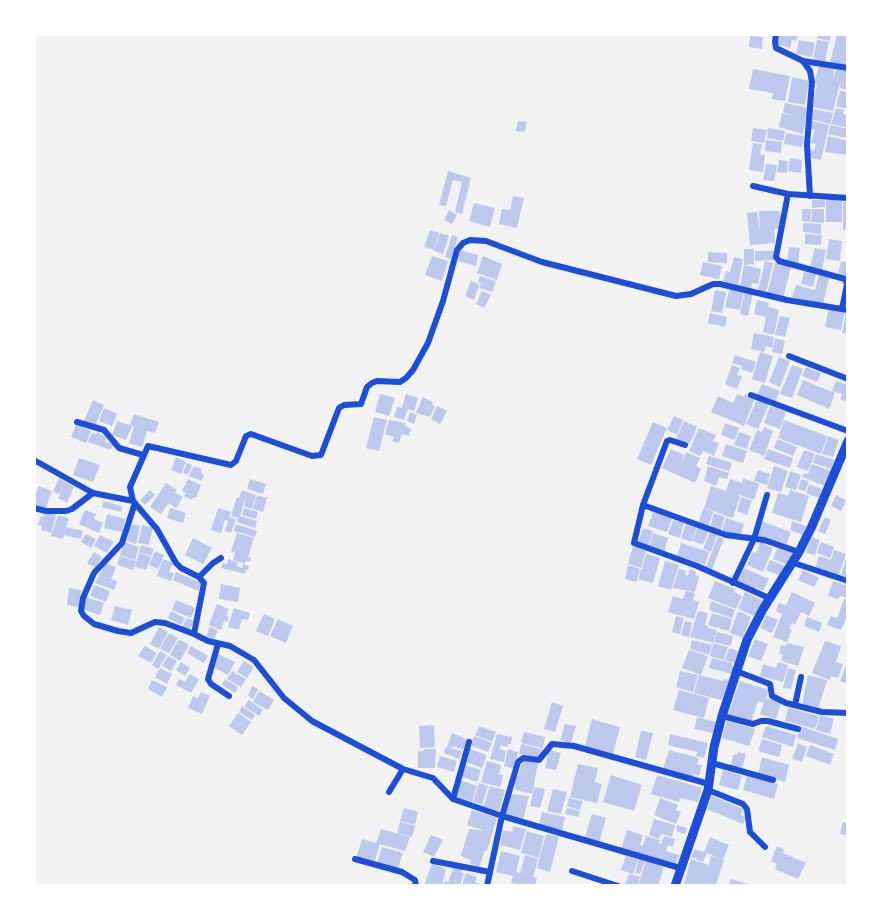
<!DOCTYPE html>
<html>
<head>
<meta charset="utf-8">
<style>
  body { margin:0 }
  #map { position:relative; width:882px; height:920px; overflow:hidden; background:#f2f2f2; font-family:"Work Sans",sans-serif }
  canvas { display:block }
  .frame { position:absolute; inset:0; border:36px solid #fff; pointer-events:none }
</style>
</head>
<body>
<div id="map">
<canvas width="882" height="920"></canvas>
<div class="frame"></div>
</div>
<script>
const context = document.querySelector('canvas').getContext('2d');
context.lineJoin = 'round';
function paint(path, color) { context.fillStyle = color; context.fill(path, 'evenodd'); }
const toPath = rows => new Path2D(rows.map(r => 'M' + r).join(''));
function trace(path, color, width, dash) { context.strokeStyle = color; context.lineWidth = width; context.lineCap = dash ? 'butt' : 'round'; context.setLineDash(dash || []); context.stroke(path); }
const building = toPath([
  [779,34,798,34,796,41,792,40,790,48,776,44],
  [818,34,831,34,830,41,817,38],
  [837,35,848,37,848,67,830,63],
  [750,36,763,37,762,49,749,47],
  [799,40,815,43,812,57,796,54],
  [817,40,829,42,825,61,813,59],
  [819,66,834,69,833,79,836,69,844,71,844,68,848,69,848,90,840,88,841,80,833,111,812,107,817,84,814,83],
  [753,69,790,76,785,101,772,99,773,93,749,89],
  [792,77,809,81,805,105,788,102],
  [840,91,848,92,848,109,836,106],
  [785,103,808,108,803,134,779,127,782,113,793,116,783,112],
  [836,108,844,110,843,114,848,115,848,128,831,124],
  [812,109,833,113,830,124,810,119],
  [518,121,527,122,525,132,516,131],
  [812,121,829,125,821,160,808,157,809,150,814,151,816,144,811,143,815,130,810,129],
  [831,125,848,129,848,138,828,134],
  [753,128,767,130,764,143,751,141],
  [768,128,785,131,783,141,767,138],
  [786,133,804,136,802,147,784,144],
  [828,136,848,141,848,155,825,152],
  [766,140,782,142,781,153,765,151],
  [753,143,762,144,760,154,765,155,763,172,749,170],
  [790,158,802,160,801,173,788,171],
  [779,160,788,161,787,173,777,172],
  [766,164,777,165,774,181,763,180],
  [448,171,471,178,462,214,455,212,462,182,453,180,446,206,439,205],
  [513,196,524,198,517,228,499,224,502,209,510,210],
  [826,199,842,200,842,222,826,222],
  [812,200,825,200,825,207,812,208],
  [843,202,848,202,848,229,843,230],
  [474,203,495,208,490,227,469,221],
  [802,209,811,209,810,222,802,221],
  [812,209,824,209,824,223,811,222],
  [449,210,457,215,452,224,444,220],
  [759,211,780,211,781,225,779,225,779,229,774,229,775,243,750,245,747,213,757,212,760,231],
  [803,223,821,224,821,234,803,232],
  [430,230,439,233,434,250,424,247],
  [440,233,449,236,443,254,434,251],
  [805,234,822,235,821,245,805,244],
  [452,235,458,237,451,259,445,257],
  [829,239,842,241,840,261,826,259],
  [789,247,800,248,798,263,787,262],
  [815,248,826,250,822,270,810,267],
  [744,249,754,249,754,264,744,265],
  [460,250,478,255,476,266,457,261],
  [755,251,774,251,774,260,755,261],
  [708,252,727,253,727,263,708,262],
  [432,256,448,261,442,281,425,275],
  [483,256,502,264,497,280,477,273],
  [734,257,743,259,742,265,740,265,742,265,738,285,723,281,726,271,730,272],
  [765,261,773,263,766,293,758,291],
  [841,261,848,263,848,277,838,275],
  [703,262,722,266,719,279,700,275],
  [775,263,791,267,783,298,767,294],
  [744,265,761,269,758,284,752,283,751,288,740,286],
  [804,272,816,274,813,287,801,284],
  [819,275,829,278,823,304,792,297,796,285,815,290],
  [480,276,496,281,492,292,479,288,481,283,478,282],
  [471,281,479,284,474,300,465,296],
  [730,287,744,291,740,310,725,307],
  [715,290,726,292,722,313,711,311],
  [482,291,491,295,484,308,476,304],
  [745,291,753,293,748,316,740,314],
  [757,300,769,303,768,307,779,310,774,335,763,332,766,317,754,314],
  [829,309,845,312,841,330,825,327],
  [710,313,727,317,725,327,708,323],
  [846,313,848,313,848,334,842,333],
  [780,316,790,318,785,337,775,335],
  [754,333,774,337,772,348,766,346,764,352,751,349],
  [775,338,785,341,782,354,772,352],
  [760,352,773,356,765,383,752,379],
  [735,355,756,362,752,373,741,369,742,366,732,363],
  [779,357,790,361,780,387,769,382],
  [732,365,740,368,737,375,742,376,737,389,725,384],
  [792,365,803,369,792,398,780,394],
  [806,367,821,373,817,382,802,376],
  [803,380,835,393,829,409,797,395],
  [836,381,848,385,848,402,840,399,842,394,832,391],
  [762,384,780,391,775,403,757,395],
  [380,394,395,398,389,416,375,412],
  [406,394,418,398,414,411,408,409,404,420,394,417,397,407,402,408],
  [737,394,744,397,745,394,755,398,744,426,726,418,732,406,726,418,711,412,718,396,733,403],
  [423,397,433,402,432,405,435,406,430,417,416,413],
  [757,399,769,404,758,429,746,424],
  [93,400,104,405,95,426,84,421],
  [437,406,447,411,440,424,431,419],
  [770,406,786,412,780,429,764,423],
  [104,408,117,414,112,426,99,421],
  [410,412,417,415,414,424,407,421],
  [134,414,159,422,155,433,147,431,142,447,129,443,134,426,130,425],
  [674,416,683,420,677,435,667,430],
  [374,417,387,420,379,451,366,448],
  [389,420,406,423,405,426,411,429,409,436,402,434,399,443,392,441,394,437,385,434],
  [784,420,827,436,821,454,778,438],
  [117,421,132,426,126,440,112,435],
  [684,421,697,427,689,445,676,439],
  [653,422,667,428,651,465,637,459],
  [725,423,739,428,735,440,721,435],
  [76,425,91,431,86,443,71,437],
  [764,427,773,431,764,456,749,450,757,430,762,432],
  [699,428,716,435,713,441,719,443,714,456,703,451,700,456,689,451],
  [97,432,106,438,105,442,113,444,111,450,88,442,92,433,96,434],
  [739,432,751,436,747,449,734,445],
  [828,436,839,440,833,457,822,454],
  [777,439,797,447,793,456,774,448],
  [726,444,747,451,743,463,722,456],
  [671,449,684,455,680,467,686,452,700,458,696,466,701,469,695,483,662,468],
  [768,449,793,458,790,468,764,459],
  [804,450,815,454,808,471,797,467],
  [816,454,834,460,831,469,813,463],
  [709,456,732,463,729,471,706,464],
  [176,457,186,462,181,474,171,470],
  [79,458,100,465,93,482,73,475],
  [187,463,192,465,188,475,183,473],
  [812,464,831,471,828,481,814,476,827,481,825,486,802,477,804,473,808,474],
  [194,466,202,469,201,473,204,475,202,481,189,476],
  [708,466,729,473,727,479,719,477,716,486,704,481],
  [774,466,788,471,781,492,767,488],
  [758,470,770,474,767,485,754,481],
  [790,471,801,475,796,490,785,487],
  [59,478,74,487,67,503,58,498,63,488,59,494,53,492],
  [743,478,759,484,754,500,737,494,740,496,733,518,704,508,711,486,726,491,730,479,742,483],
  [188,479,201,485,196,498,194,497,192,500,184,496,186,493,182,491],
  [250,479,266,484,263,494,247,489],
  [801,479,809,481,805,491,798,489],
  [166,483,177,490,175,493,183,497,176,508,169,503,161,514,150,507],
  [809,484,822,489,819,498,806,493],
  [39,486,52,491,45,510,34,506,34,498],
  [150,490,155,495,145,505,140,500],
  [242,490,256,495,252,509,244,506,246,495,240,516,257,521,255,528,237,522,238,518,231,516,237,497,239,498],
  [790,490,809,496,801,522,772,513,778,493,788,496],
  [257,495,267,498,263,512,253,509],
  [836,495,846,500,841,511,831,506],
  [741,497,752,501,747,515,737,511],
  [103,501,122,506,121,512,102,507],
  [170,508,186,513,183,523,167,518],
  [218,508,231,512,229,517,236,519,231,533,225,531,228,521,225,520,221,533,211,530],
  [244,508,258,512,256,519,242,515],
  [703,508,713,512,708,528,698,524],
  [85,510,96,514,94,519,103,523,99,533,79,524],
  [45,512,56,515,51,533,41,530,42,526,38,525,41,516,44,517],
  [653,512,672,518,667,532,648,526],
  [714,513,725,517,720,532,710,528],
  [107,514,125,519,122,532,104,528],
  [58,515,69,518,66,527,83,531,81,539,64,535,63,539,51,536],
  [825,517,831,520,825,534,818,531],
  [726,518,744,524,740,537,722,531],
  [673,520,684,523,680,538,668,534],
  [761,521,791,532,786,545,757,535],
  [792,521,806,526,803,535,790,530],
  [687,522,697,526,692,542,681,538],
  [131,524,140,526,136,544,127,541],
  [236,524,257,531,255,537,234,531],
  [142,525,153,527,149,545,138,543],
  [698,526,709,530,703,545,693,541],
  [643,528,653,531,648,546,638,543],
  [710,532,717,535,711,552,703,549],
  [237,533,254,538,248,557,251,558,250,562,246,561,245,564,233,560,235,553,231,551],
  [653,533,668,538,664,552,649,547],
  [86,534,96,539,91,548,81,542],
  [100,535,114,542,107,553,94,546],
  [718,536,724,539,712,569,706,567],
  [811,537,820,540,815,555,806,553],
  [193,538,212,548,203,564,185,555],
  [124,542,139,547,135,560,120,555],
  [760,542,773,548,763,572,747,565,752,552,756,553],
  [821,542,834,547,830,558,817,553],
  [681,543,709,552,705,565,677,556],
  [141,545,154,549,151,556,139,552],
  [633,546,646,550,641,568,628,564],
  [778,547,793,553,788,565,773,559],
  [834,550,846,554,838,577,815,569,819,556,831,560],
  [155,551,164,555,158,569,149,565],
  [94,552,102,557,95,568,87,563],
  [139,553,151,557,146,570,135,567],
  [646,554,660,558,653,583,638,579,641,569,644,569,642,568],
  [847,555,848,555,848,577,841,575],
  [120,556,136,561,133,570,117,565],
  [163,559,173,563,169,572,174,573,171,581,157,576],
  [228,559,238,563,237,566,242,568,243,564,249,566,248,570,246,570,245,574,221,568,223,563,227,564],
  [770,560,785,566,781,576,766,570],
  [665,561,679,565,671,590,658,586],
  [106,563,116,567,111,579,117,581,114,590,95,583],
  [628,565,640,569,636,582,625,579],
  [744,568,769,579,763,591,756,587,754,591,737,582],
  [679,569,686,571,685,574,688,576,690,569,696,571,695,575,699,576,695,592,673,588],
  [803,570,819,578,814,587,798,580],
  [176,572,201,583,198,591,173,580],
  [715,581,735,589,734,592,742,596,736,609,708,598],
  [833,581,848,586,848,598,840,596,838,599,828,596],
  [221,584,240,588,238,602,219,599],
  [94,585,110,591,106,602,90,596],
  [69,588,81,590,79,607,67,605],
  [686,591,695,593,693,600,699,602,694,619,668,612,673,596,683,599],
  [745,592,762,600,755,616,738,609],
  [792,592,815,603,809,616,801,612,795,625,792,623,789,629,792,630,787,642,773,637,782,614,776,611,779,603,798,610,786,605],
  [86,597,104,603,100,615,82,609],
  [844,599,848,600,848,615,841,630,827,625,831,616,837,618],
  [176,600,195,608,191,618,172,610],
  [711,601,735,610,732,618,709,610],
  [217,604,229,609,226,616,229,617,228,622,224,621,221,630,209,625],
  [115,606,132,610,128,625,111,620],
  [234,608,250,613,248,620,242,619,239,630,228,627],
  [171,611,185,618,181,625,168,618],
  [698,611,708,613,705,625,708,626,707,628,717,630,713,643,690,637],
  [738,611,751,617,743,638,730,633],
  [712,613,732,619,729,631,718,628,719,626,717,628,708,625],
  [264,614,275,619,268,636,256,631],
  [766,615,778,620,772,633,760,628],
  [676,616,684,618,680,634,672,632],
  [807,617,822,623,819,632,804,626],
  [187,618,194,621,189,631,182,627],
  [278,619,293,626,286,643,270,636],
  [685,621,692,623,689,637,681,635],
  [159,627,168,632,159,649,150,644],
  [210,627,218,630,214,639,206,636],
  [717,632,733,636,731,646,714,642],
  [169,633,178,638,169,653,160,649],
  [179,639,189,645,180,661,170,655],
  [755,639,768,644,761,661,748,656],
  [692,640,712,645,709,655,690,649],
  [825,641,841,646,836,662,843,664,838,678,831,676,830,680,812,673],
  [713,643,728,647,724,660,710,656],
  [787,643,804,647,798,666,781,661,783,655,779,653,781,645,786,646],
  [145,646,157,653,151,663,138,656],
  [191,646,208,656,204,663,187,653],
  [729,648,738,651,735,663,725,660],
  [689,650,708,656,701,675,682,668],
  [160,651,167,655,158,669,152,665],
  [218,654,235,662,228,675,213,667],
  [168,656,177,661,171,671,162,666],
  [712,658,732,663,732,666,734,666,732,674,709,668],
  [848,660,848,684,840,681],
  [244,661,254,667,247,678,237,672],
  [181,662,190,668,185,676,176,670],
  [778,662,788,665,783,682,760,676,763,664,776,668],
  [160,668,172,674,167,684,155,677],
  [788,668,796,670,791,689,783,688],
  [232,671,246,679,241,687,227,679],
  [680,671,698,675,693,692,676,687],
  [190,674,199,679,191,693,176,685,179,679,185,682],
  [699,675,723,681,723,679,729,680,722,700,694,693],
  [808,675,827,680,818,709,802,705],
  [225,679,238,687,235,693,222,685],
  [152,680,167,687,162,697,148,689],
  [740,681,769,690,766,698,781,703,776,719,760,714,764,703,758,701,751,722,728,715],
  [252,686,258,689,253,699,248,696],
  [679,690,709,698,704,718,673,710],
  [259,691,274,700,268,710,253,702],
  [201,692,210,696,202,714,188,708,193,696,198,698],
  [249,700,263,710,259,716,244,706],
  [552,702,563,706,555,732,544,729],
  [242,706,255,715,252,720,239,712],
  [788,708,819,716,815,729,785,721],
  [238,713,251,722,242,735,229,726],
  [820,715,834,719,830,734,816,730],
  [697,717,716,722,713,733,694,729],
  [592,719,620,727,613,754,585,746],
  [727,721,755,729,749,746,722,738],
  [565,724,576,726,571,743,560,740],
  [434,725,435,747,420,748,419,726],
  [479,726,496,732,492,742,475,735],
  [766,726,796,735,793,747,762,737],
  [800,726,838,739,835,750,797,738],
  [641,731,653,733,646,760,635,757],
  [524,732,545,737,543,748,521,743],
  [452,733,467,739,463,750,453,746,452,748,447,747],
  [497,734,512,737,511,744,508,744,507,747,501,745,499,749,506,751,504,762,490,759],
  [670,734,708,743,704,758,696,756,697,752,668,745],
  [474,736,492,743,488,752,470,745],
  [762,739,782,745,779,757,758,751],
  [798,743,807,747,802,762,792,759],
  [521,744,542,749,540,759,519,754],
  [810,745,834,754,830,765,806,756],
  [446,747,462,751,459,759,444,753],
  [424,749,436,749,435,768,418,768,418,751,424,751],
  [470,749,487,755,482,768,466,762],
  [508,749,518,752,514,769,504,766],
  [549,750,561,753,556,770,545,768],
  [669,750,699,758,697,764,702,765,699,776,694,774,693,778,663,770],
  [738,752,746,754,742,769,730,766,734,754,737,755],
  [440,756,457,761,454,772,437,767],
  [762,757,789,765,785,782,758,774],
  [487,761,501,765,499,774,503,775,500,787,481,782],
  [522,761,538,763,532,794,515,790,516,785,514,784,515,775,518,776,520,771],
  [578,764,598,768,595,782,602,784,597,803,570,797],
  [464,765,481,770,477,782,460,776],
  [723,770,742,776,738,790,719,785],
  [611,775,642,785,634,811,603,802],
  [657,775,702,788,698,802,680,798,679,802,651,794],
  [747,775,778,784,774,799,743,790],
  [460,780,477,786,472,802,455,796],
  [479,783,488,786,482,805,473,802],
  [490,786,505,790,499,811,483,807],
  [534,787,545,789,540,808,530,806],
  [553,789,567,792,561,814,547,811],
  [510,794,529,796,523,820,505,815],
  [712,796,743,809,741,815,746,817,743,824,707,809],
  [569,798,583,801,580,810,567,806],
  [660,798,678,805,676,810,681,812,676,824,654,815],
  [404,808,418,812,415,825,400,821],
  [567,808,580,811,579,817,565,814],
  [472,810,497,818,487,851,485,850,479,867,470,864,471,860,461,856,469,829,485,831,467,825],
  [542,812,565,817,562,830,539,825],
  [592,814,606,818,599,842,585,838],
  [654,819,675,825,672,837,662,834,659,839,649,835],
  [400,822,415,826,412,837,397,833],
  [843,822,848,823,848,836,840,834],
  [677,825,687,828,685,834,676,831],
  [513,826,526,829,520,850,500,845,503,830,512,832],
  [381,829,410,837,405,851,380,844,374,864,356,859,362,839,376,843],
  [627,830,643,835,640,845,643,846,646,836,660,840,659,843,661,844,664,836,675,839,673,847,668,845,666,851,679,855,675,866,621,849],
  [527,831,544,836,539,858,521,853],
  [546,834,559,837,550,872,537,868],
  [431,835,443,840,434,857,423,852],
  [710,837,729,845,723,860,707,853,703,862,691,857,695,849,704,852],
  [777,846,784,850,783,853,806,863,798,879,775,869,777,864,771,861],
  [382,847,403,853,398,869,377,863],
  [501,851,520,856,516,872,530,876,520,873,525,855,538,859,533,877,537,878,535,885,521,885,511,883,513,876,496,872],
  [626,856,638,860,633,874,621,870],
  [711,856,724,860,716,885,684,884,691,859,709,865],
  [639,859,645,861,640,874,635,873],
  [646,861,664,867,658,885,638,885],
  [432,864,446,869,442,885,424,885],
  [454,867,462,869,461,872,464,874,460,885,443,885,445,881,448,882],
  [466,873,477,877,475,882,483,885,462,885],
  [629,874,640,877,637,885,625,885],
  [731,879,750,885,729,885]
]);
const minor = toPath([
  [776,34,775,42,776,48,803,61,810,71,812,82,807,145,810,196],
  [803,61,848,68],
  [753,186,788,194,848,198],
  [788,194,776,257,779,261,845,279,847,284,842,309],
  [789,356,848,379],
  [751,395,848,431],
  [77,422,104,430,119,448,143,455],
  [685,445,670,440,667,441,643,505,634,543,697,566,769,598],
  [34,460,93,493,133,501,157,529,176,563,181,568,199,577,204,583,194,634,208,641,230,646,254,660,284,698,312,721,403,769,433,778,453,799,502,816,680,868],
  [133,501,130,487,148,446,231,465,236,461,246,436,251,434,312,456,321,455,339,408,344,405,361,404,367,387,372,383,377,381,400,382,406,378,413,370,428,343,443,301,457,250,463,243,470,240,486,241,542,262,676,296,691,294,713,284,720,284,787,300,848,310],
  [135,503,122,543,94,573,83,598,81,611,84,616,94,624,118,631,131,633,155,622,165,623,194,634],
  [643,505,726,535,764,540,799,552],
  [34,508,46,511,66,511,72,509,93,493],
  [794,563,848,581],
  [199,577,213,563,221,558],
  [733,583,754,539,767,495],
  [218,644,208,679,211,684,229,696],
  [736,671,770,684,772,696,786,703,822,712,848,713],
  [795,705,801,677],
  [722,716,753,724,761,721,768,721,798,729],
  [712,763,773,780],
  [708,790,743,804,747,809,750,832,765,847],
  [389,792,403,769],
  [453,799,469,742],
  [355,859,402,872,415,880,416,886],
  [433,861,490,872],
  [572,871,618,886],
  [487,886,502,816,518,762,523,758,539,760,552,744,574,746,709,784]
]);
const secondary = toPath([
  [675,886,708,790,714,747,722,716,747,640,763,609,799,552,812,526,848,441]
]);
paint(building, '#bdc9ec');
trace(minor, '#1d4ed8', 6);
trace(secondary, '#1d4ed8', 9);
</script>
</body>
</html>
